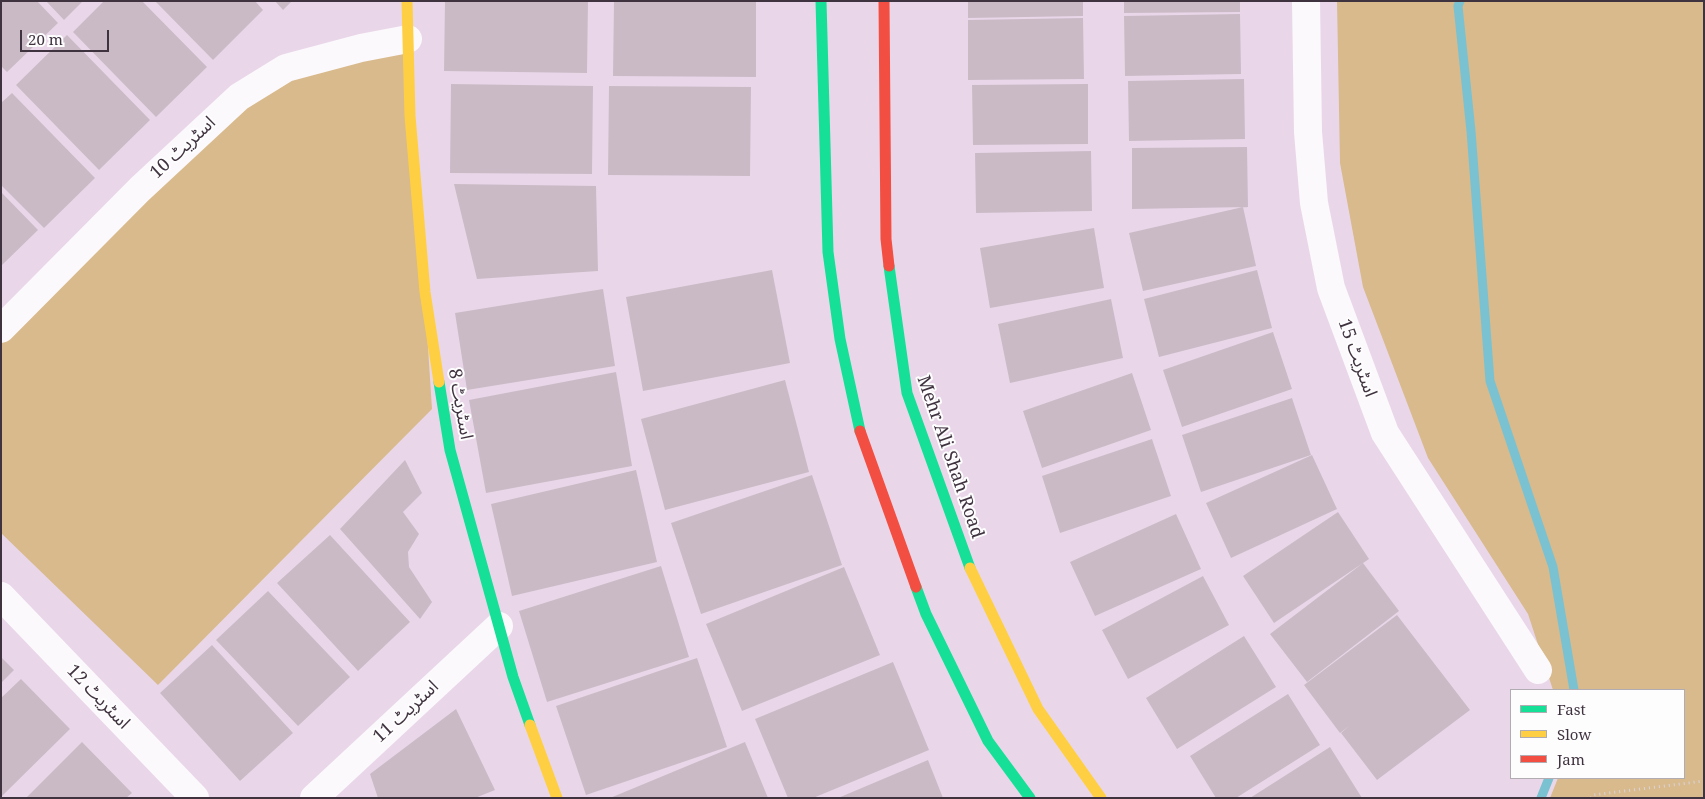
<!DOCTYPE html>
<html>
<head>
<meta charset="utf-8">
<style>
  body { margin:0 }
  #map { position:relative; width:1705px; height:799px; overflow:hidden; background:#e9d7e9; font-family:"Noto Serif",serif }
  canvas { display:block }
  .frame { position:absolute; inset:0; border:2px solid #403340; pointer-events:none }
  .legend { position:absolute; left:1510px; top:689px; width:175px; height:90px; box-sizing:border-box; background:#fdfdfd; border:1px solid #b1acb1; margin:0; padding:6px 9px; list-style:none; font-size:15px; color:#403340 }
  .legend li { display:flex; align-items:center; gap:10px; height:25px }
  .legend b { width:25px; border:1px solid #b1acb1 }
  .scale { position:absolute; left:20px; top:30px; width:89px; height:22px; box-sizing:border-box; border:2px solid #403340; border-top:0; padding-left:6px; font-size:15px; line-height:18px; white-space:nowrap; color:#403340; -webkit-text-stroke:4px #fdfdfd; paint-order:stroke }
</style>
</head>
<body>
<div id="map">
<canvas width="1705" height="799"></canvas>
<div class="frame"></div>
<ul class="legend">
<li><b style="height:6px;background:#16e098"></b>Fast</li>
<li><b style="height:6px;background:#ffcf43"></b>Slow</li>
<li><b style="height:6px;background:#f24e42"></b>Jam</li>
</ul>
<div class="scale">20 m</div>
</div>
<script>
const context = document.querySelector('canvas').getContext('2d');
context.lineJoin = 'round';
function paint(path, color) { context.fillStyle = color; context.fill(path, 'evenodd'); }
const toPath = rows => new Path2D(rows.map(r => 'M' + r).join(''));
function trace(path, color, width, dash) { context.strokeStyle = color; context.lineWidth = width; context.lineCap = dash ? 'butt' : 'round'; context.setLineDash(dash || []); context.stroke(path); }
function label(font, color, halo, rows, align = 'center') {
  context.font = font + ' "Noto Serif","Noto Sans Arabic",serif'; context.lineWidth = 4; context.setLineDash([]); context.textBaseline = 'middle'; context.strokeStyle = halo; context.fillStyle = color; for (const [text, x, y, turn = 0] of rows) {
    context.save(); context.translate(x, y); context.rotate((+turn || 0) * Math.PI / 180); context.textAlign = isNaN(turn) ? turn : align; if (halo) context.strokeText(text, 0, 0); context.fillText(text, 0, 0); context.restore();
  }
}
const green = toPath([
  [1337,1,1704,1,1704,798,1550,798,1558,778,1684,778,1684,690,1553,690,1528,614,1428,458,1363,287,1340,163],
  [408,39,432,409,158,685,1,533,1,331,239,97]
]);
const stream = toPath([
  [1460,1,1458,6,1471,131,1490,381,1553,567,1574,690],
  [1541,798,1549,778]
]);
const building = toPath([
  [1,1,37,1,58,23,7,72,1,66],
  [46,1,83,1,64,20],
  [104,1,142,1,207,67,156,117,73,32],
  [155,1,255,1,263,10,213,60],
  [275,1,292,1,283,10],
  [445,1,588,1,587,73,444,71],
  [614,1,756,1,756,77,613,76],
  [968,1,1083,1,1083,16,968,18],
  [1124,1,1240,1,1240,12,1124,13],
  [1240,14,1241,74,1125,76,1124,16],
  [1083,18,1084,79,968,80,968,20],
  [67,35,150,120,99,170,16,85],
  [1244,79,1245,139,1129,141,1128,81],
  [451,84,593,86,592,174,450,173],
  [1088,84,1088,144,973,145,972,85],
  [609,86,751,87,750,176,608,175],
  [12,93,95,178,44,228,1,185,1,103],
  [1247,147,1248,207,1132,209,1132,148],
  [1091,151,1092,211,976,213,975,153],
  [454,184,596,186,598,271,477,279],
  [1,192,38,230,1,266],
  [1243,207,1256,266,1143,291,1129,233],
  [1094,228,1104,288,990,308,980,248],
  [772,270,790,363,643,391,626,297],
  [1257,270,1272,328,1159,357,1144,299],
  [603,289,615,366,467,390,455,313],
  [1111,299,1123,358,1010,383,998,324],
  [1273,332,1292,389,1182,427,1163,370],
  [616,372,632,466,486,493,469,400],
  [1132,373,1151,430,1042,468,1023,411],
  [785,380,809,472,665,510,641,419],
  [1292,398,1311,455,1201,492,1182,435],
  [1152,439,1171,496,1060,533,1042,476],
  [1312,455,1337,509,1231,558,1206,503],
  [405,460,422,493,403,512,419,534,408,552,409,567,432,602,420,619,340,529],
  [636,470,657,562,512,596,491,504],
  [812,475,842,565,701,614,671,523],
  [1338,512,1369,559,1274,623,1243,576],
  [1176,514,1201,569,1095,616,1070,562],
  [330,535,410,622,358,671,277,583],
  [1363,563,1399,611,1307,682,1270,634],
  [661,566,689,657,547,702,519,611],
  [844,567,880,655,742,711,706,624],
  [1203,576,1229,625,1128,679,1102,630],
  [268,591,350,677,298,726,216,640],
  [1397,615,1470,710,1377,780,1341,733,1349,726,1340,733,1304,685],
  [1244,636,1276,687,1177,749,1146,698],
  [212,645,293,733,240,781,160,693],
  [1,657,14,670,1,683],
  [697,658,727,747,586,795,556,706],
  [893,662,929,750,813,798,788,798,755,719],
  [21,679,70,729,1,797,1,698],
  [1288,694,1320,745,1236,798,1216,798,1190,756],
  [456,709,495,790,475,798,378,798,370,774],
  [82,742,132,793,126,798,26,798],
  [745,742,768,798,610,798],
  [1330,747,1362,798,1250,798],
  [928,760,943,798,838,798]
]);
const path = toPath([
  [1591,798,1593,795,1704,781]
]);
const street = toPath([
  [1306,1,1308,132,1314,203,1331,288,1385,433,1538,670],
  [1,329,140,189,239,97,286,68,361,48,408,39],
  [1,596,195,798],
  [314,798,499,626]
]);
const fast = toPath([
  [821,1,828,252,840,339,860,431],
  [889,266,907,393,970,568],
  [439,382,450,450,513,677,530,725],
  [916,587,926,614,988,741,1030,798]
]);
const slow = toPath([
  [407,1,410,116,425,292,439,382],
  [970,568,1038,709,1101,798],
  [530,725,557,798]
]);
const jam = toPath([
  [884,1,886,239,889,266],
  [860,431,916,587]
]);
const streetNames = [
  ["اسٹریٹ 10",183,148,-43],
  ["اسٹریٹ 15",1357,358,70],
  ["اسٹریٹ 8",460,404,80],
  ["Mehr Ali Shah Road",950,457,71],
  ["اسٹریٹ 12",98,697,46],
  ["اسٹریٹ 11",406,712,-43]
];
paint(green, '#d8ba8c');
trace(stream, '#7ac2d1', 9);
paint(building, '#cabac6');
trace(path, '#d9d3d9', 3, [1, 4]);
trace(street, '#fcf9fc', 28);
trace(fast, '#16e098', 11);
trace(slow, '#ffcf43', 11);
trace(jam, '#f24e42', 11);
label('18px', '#403340', '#fdfdfd', streetNames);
</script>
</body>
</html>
